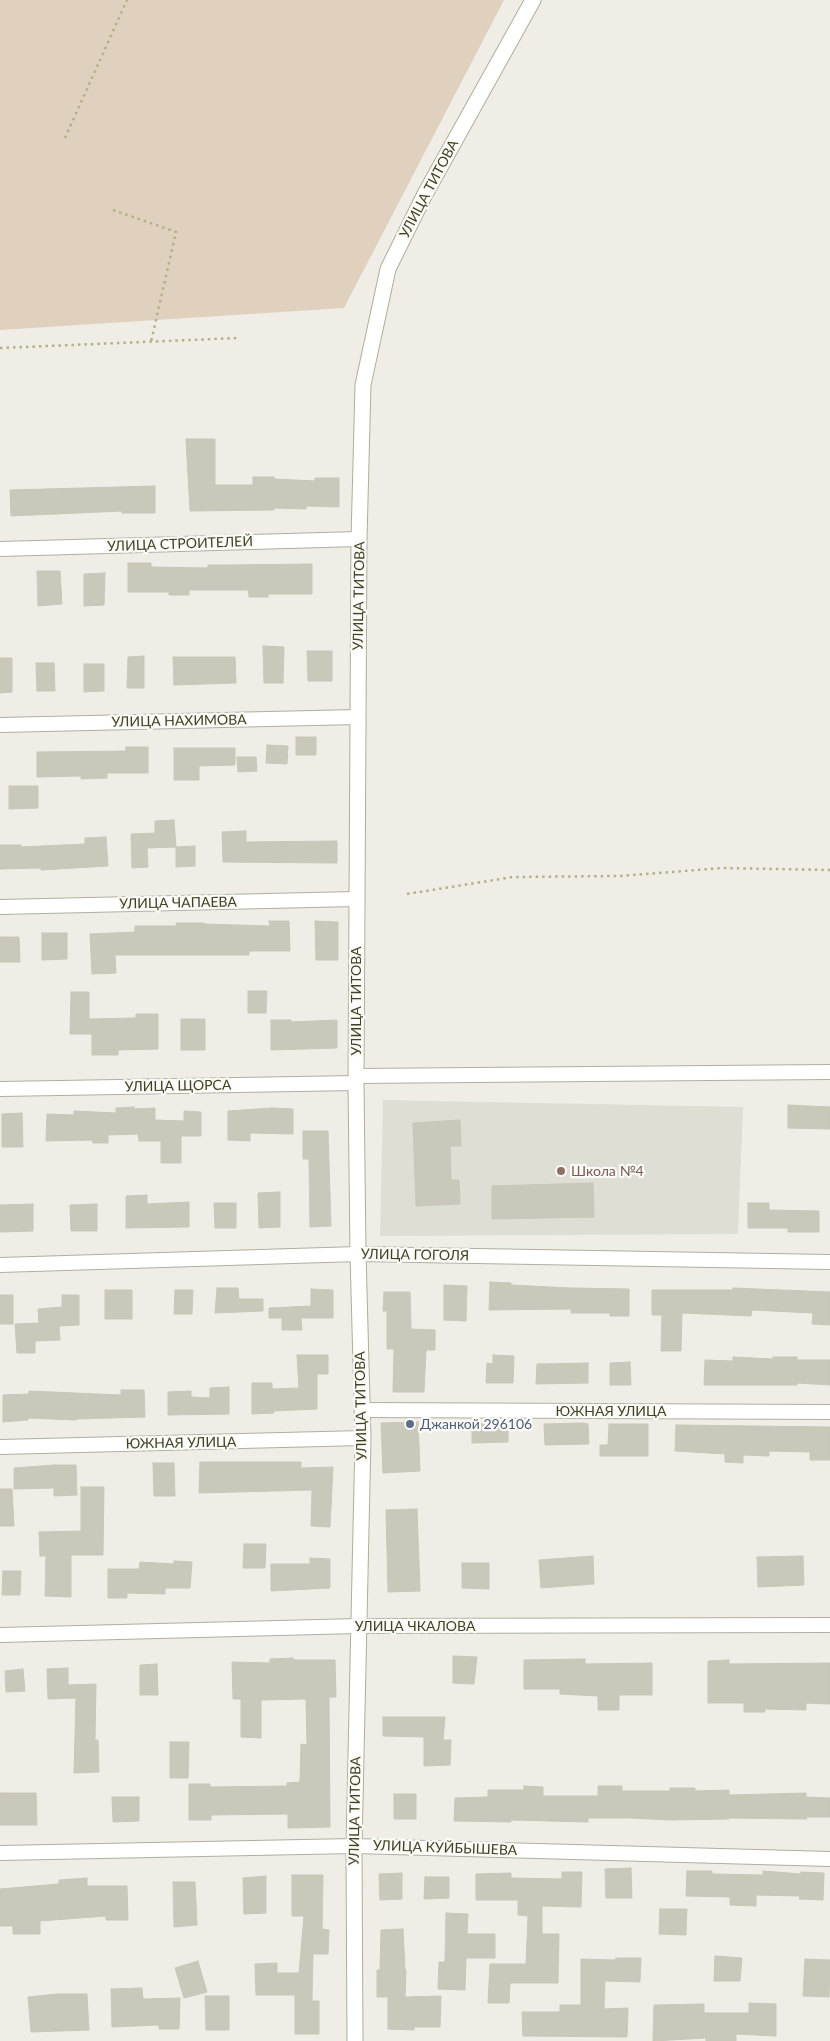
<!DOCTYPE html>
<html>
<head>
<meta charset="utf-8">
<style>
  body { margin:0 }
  canvas { display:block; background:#efede6 }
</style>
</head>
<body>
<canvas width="830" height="2041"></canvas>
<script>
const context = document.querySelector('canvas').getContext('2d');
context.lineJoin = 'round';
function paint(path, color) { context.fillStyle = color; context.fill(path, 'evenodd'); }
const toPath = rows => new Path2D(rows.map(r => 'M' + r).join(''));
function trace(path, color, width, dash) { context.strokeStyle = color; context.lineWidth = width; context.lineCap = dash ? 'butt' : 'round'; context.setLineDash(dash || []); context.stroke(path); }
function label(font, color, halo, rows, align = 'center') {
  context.font = font + ' Lato,sans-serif'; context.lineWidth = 4.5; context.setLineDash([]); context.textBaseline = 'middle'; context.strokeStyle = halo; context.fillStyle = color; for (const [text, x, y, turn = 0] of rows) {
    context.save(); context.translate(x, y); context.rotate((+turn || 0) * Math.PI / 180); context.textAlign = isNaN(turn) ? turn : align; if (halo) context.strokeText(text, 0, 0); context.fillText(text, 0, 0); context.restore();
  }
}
const built = toPath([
  [383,1100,743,1107,738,1234,380,1236]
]);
const green = toPath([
  [0,0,504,0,344,308,0,330]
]);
const building = toPath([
  [186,439,215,439,215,485,253,485,253,477,274,477,274,479,315,481,315,478,339,478,339,507,306,506,306,509,274,508,274,510,190,511,186,439],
  [155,486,155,513,122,513,122,511,11,516,10,490,155,486],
  [128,563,151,563,151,567,208,568,208,565,226,565,312,564,312,594,268,594,268,597,249,597,248,590,189,590,189,595,169,595,169,592,128,592,128,563],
  [37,571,60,571,62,604,38,606,37,571],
  [105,573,104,605,84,606,84,574,105,573],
  [263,646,284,647,283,683,264,683,263,646],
  [307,651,332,651,332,681,308,681,307,651],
  [144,656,144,688,127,688,128,657,144,656],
  [173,657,235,657,236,683,174,685,173,657],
  [0,658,12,658,12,692,0,693,0,658],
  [36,663,54,663,55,691,37,691,36,663],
  [84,664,104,664,104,691,84,692,84,664],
  [296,737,316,737,316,755,296,755,296,737],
  [267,745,288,746,287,764,266,763,267,745],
  [126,747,148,747,148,773,107,773,107,778,81,779,81,776,37,777,37,752,126,751,126,747],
  [174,748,235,748,235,765,199,766,199,780,174,780,174,748],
  [237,757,256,757,257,771,238,772,237,757],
  [9,786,38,786,38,808,9,809,9,786],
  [174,820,176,847,147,848,148,867,132,868,131,834,155,833,155,821,174,820],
  [246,831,246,842,337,841,337,863,223,862,222,832,246,831],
  [106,837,108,866,41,870,41,868,0,869,0,845,21,845,21,847,85,844,85,838,106,837],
  [195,846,195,866,176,867,176,847,195,846],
  [269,921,289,921,290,951,249,951,249,955,115,955,116,973,92,974,90,934,135,932,135,926,177,926,176,923,204,923,204,924,270,926,269,921],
  [315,921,338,922,338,960,316,960,315,921],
  [42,933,67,933,67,959,42,960,42,933],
  [0,937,19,937,20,962,0,962,0,937],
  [248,991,267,991,266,1013,248,1013,248,991],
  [71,992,89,992,89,1019,136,1018,136,1014,158,1014,158,1049,118,1050,118,1055,92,1055,92,1034,70,1034,71,992],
  [181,1019,205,1019,205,1050,181,1050,181,1019],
  [271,1020,291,1020,291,1022,337,1020,337,1048,271,1050,271,1020],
  [788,1105,830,1107,830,1129,788,1128,788,1105],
  [134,1107,134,1109,155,1108,155,1120,184,1121,184,1111,201,1112,201,1136,181,1136,181,1163,161,1163,161,1141,139,1141,138,1134,108,1135,108,1143,93,1143,92,1140,46,1141,47,1114,74,1115,74,1111,116,1113,116,1108,134,1107],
  [272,1108,293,1109,293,1134,250,1133,250,1141,228,1140,228,1111,272,1108],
  [22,1113,23,1147,2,1147,2,1114,22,1113],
  [460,1120,461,1146,450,1146,451,1180,459,1180,460,1204,416,1206,413,1123,460,1120],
  [303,1131,328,1131,331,1226,310,1227,309,1159,303,1159,303,1131],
  [593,1183,594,1217,492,1219,492,1186,593,1183],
  [280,1192,280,1227,259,1228,258,1193,280,1192],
  [147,1195,147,1204,189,1202,189,1227,126,1228,126,1196,147,1195],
  [214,1203,236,1203,236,1228,215,1228,214,1203],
  [748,1203,769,1203,769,1210,819,1211,819,1232,788,1232,788,1228,748,1228,748,1203],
  [33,1204,33,1231,0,1232,0,1205,33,1204],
  [97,1204,97,1231,71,1231,70,1205,97,1204],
  [490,1282,511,1283,511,1285,571,1288,629,1289,629,1316,610,1316,610,1313,571,1313,571,1309,489,1310,490,1282],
  [444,1285,467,1286,466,1321,444,1320,444,1285],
  [217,1288,238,1288,239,1299,263,1299,263,1311,215,1313,217,1288],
  [733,1288,830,1292,830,1325,812,1324,813,1313,752,1310,751,1316,682,1313,681,1351,661,1351,662,1315,652,1315,652,1290,733,1290,733,1288],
  [311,1289,333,1290,333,1318,301,1318,302,1330,282,1330,282,1318,269,1318,269,1308,311,1306,311,1289],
  [105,1290,132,1290,132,1319,105,1319,105,1290],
  [175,1290,193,1290,192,1314,174,1314,175,1290],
  [384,1292,410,1292,411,1329,435,1330,435,1350,426,1350,424,1392,393,1392,394,1349,387,1349,387,1311,383,1311,384,1292],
  [0,1295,13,1295,13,1324,0,1324,0,1295],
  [62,1295,79,1295,79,1325,59,1326,60,1340,35,1341,35,1353,17,1353,15,1324,39,1323,38,1309,62,1307,62,1295],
  [297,1355,328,1355,328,1374,317,1374,317,1409,273,1411,274,1413,252,1414,252,1383,272,1383,272,1389,299,1388,297,1355],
  [493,1355,514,1356,513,1383,486,1383,487,1363,493,1364,493,1355],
  [733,1357,773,1359,773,1357,797,1357,797,1360,830,1360,830,1385,797,1383,797,1385,704,1385,705,1360,733,1361,733,1357],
  [630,1362,631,1385,610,1385,610,1363,630,1362],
  [588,1363,588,1383,536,1384,537,1364,588,1363],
  [229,1387,229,1414,168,1415,168,1392,191,1391,191,1397,210,1398,210,1388,229,1387],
  [121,1390,144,1390,145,1417,76,1419,76,1420,28,1418,28,1420,3,1422,3,1395,29,1394,29,1391,121,1395,121,1390],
  [418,1422,420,1471,383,1473,381,1423,418,1422],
  [508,1423,508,1442,472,1443,472,1424,508,1423],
  [583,1423,588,1424,589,1444,545,1445,544,1424,583,1423],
  [609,1424,648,1424,648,1456,600,1456,600,1445,608,1445,609,1424],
  [676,1425,830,1427,830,1460,810,1460,810,1452,769,1451,769,1456,743,1455,743,1463,725,1462,725,1454,675,1451,676,1425],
  [200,1462,301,1462,301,1468,333,1467,330,1527,311,1526,312,1490,199,1493,200,1462],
  [153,1463,174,1463,175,1496,154,1496,153,1463],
  [54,1465,76,1465,77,1495,54,1496,54,1488,14,1489,14,1468,54,1465],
  [81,1487,104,1487,103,1555,71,1555,71,1597,45,1596,46,1556,40,1556,39,1532,81,1531,81,1487],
  [0,1489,12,1489,14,1526,0,1526,0,1489],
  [417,1509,420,1591,388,1592,386,1510,417,1509],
  [244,1544,266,1544,265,1568,243,1568,244,1544],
  [593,1556,594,1584,541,1588,539,1560,593,1556],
  [803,1556,804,1585,758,1587,757,1557,803,1556],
  [310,1558,330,1559,330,1588,271,1591,271,1564,310,1564,310,1558],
  [174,1561,192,1562,190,1588,165,1588,165,1594,127,1593,127,1598,108,1598,108,1569,139,1569,140,1562,174,1564,174,1561],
  [462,1563,489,1563,489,1589,462,1588,462,1563],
  [3,1571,21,1571,20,1595,2,1595,3,1571],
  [453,1656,477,1657,474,1684,453,1683,453,1656],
  [293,1658,293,1660,335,1660,336,1697,329,1697,330,1827,288,1828,288,1814,211,1815,211,1820,189,1820,189,1784,210,1784,210,1787,287,1786,287,1783,300,1782,301,1744,307,1745,306,1699,261,1700,261,1738,241,1737,241,1699,233,1699,232,1662,270,1663,270,1659,293,1658],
  [585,1659,585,1664,652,1663,652,1695,619,1695,619,1710,598,1710,598,1696,560,1694,560,1689,524,1689,524,1660,585,1659],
  [729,1660,729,1664,830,1663,830,1704,806,1703,806,1710,765,1709,765,1712,744,1712,744,1703,708,1703,708,1661,729,1660],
  [157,1664,158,1695,140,1695,140,1665,157,1664],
  [68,1668,68,1685,96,1684,95,1740,98,1740,99,1772,74,1773,76,1698,48,1699,47,1669,68,1668],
  [23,1669,25,1691,6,1692,5,1671,23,1669],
  [383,1717,445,1717,443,1740,451,1740,450,1765,424,1766,424,1737,383,1736,383,1717],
  [170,1742,189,1742,188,1778,170,1778,170,1742],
  [524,1786,543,1787,543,1796,598,1796,598,1786,622,1786,622,1791,670,1791,670,1788,695,1788,695,1791,729,1790,729,1795,806,1793,806,1797,830,1798,830,1817,806,1817,807,1819,729,1818,729,1819,669,1820,631,1818,588,1818,588,1822,511,1820,511,1822,454,1821,455,1798,488,1797,488,1790,524,1790,524,1786],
  [0,1793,36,1793,37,1825,0,1825,0,1793],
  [394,1794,416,1794,416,1819,394,1819,394,1794],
  [112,1797,139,1797,139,1821,113,1822,112,1797],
  [631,1868,632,1898,606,1898,605,1869,631,1868],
  [687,1871,712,1871,712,1874,763,1875,763,1871,801,1874,801,1872,824,1873,823,1900,799,1899,800,1896,756,1895,756,1906,730,1905,730,1897,686,1896,687,1871],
  [562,1872,582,1872,581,1907,542,1906,542,1934,559,1934,558,1983,510,1983,509,2003,488,2003,490,1964,526,1964,528,1916,518,1915,518,1900,476,1900,476,1874,511,1873,511,1878,562,1879,562,1872],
  [402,1873,402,1899,380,1900,379,1874,402,1873],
  [292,1875,323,1875,322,1929,329,1930,328,1954,313,1954,312,2001,319,2001,319,2034,295,2034,295,1995,256,1995,255,1964,277,1963,277,1973,299,1973,304,1916,292,1916,292,1875],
  [266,1876,266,1913,244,1914,243,1878,266,1876],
  [425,1877,449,1877,449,1898,424,1899,425,1877],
  [87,1878,87,1886,127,1886,128,1920,106,1920,106,1916,40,1921,40,1934,13,1934,13,1926,0,1926,0,1889,59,1884,59,1880,87,1878],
  [173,1882,195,1882,197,1925,174,1927,173,1882],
  [660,1909,687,1909,686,1935,659,1934,660,1909],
  [446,1913,468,1914,467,1934,495,1934,495,1958,466,1958,465,1990,438,1989,439,1962,445,1962,446,1913],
  [403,1929,405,1970,406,1970,405,1997,441,1996,440,2027,414,2027,414,2030,388,2029,388,1997,377,1997,377,1970,380,1970,381,1930,403,1929],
  [715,1956,742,1958,740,1981,714,1981,715,1956],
  [616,1958,641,1958,640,1982,605,1981,604,2009,628,2008,627,2037,523,2036,522,2012,560,2012,560,2005,581,2005,581,1959,616,1960,616,1958],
  [805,1959,830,1960,829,1997,803,1996,805,1959],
  [198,1961,207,1992,184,1998,175,1968,198,1961],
  [142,1988,143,1999,180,1998,179,2029,159,2029,159,2025,112,2027,111,1989,142,1988],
  [57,1994,87,1994,89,2030,31,2032,28,1997,57,1994],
  [205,1996,229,1996,229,2030,206,2030,205,1996],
  [749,2003,776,2004,776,2036,736,2034,736,2041,706,2041,706,2038,653,2041,654,2005,704,2004,704,2013,749,2013,749,2003]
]);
const path = toPath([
  [65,138,127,0],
  [113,210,176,232,151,342],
  [0,348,237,338],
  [407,894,513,877,619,876,722,868,830,870]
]);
const minor = toPath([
  [0,549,359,539],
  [0,725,358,717],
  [0,907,356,899],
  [356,1076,830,1072],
  [0,1089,356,1083],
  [0,1265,358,1254,830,1262],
  [362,1410,830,1412],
  [0,1447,363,1438],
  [0,1635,358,1626,830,1625],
  [0,1853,354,1846,830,1859]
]);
const secondary = toPath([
  [355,2041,354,1846,363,1438,358,1254,356,1083,359,539,363,385,388,269,425,194,533,0]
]);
const markers = [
  [561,1171,5,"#8d6e63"],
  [410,1424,5,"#5c6f8a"]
];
const streetNames = [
  ["УЛИЦА ТИТОВА",429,189,-62],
  ["УЛИЦА СТРОИТЕЛЕЙ",180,544,-2],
  ["УЛИЦА ТИТОВА",359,596,-89],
  ["УЛИЦА НАХИМОВА",179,721,-1],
  ["УЛИЦА ЧАПАЕВА",178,903,-1],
  ["УЛИЦА ТИТОВА",356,1001,-90],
  ["УЛИЦА ЩОРСА",178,1086,-1],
  ["УЛИЦА ГОГОЛЯ",415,1255,1],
  ["УЛИЦА ТИТОВА",361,1406,-91],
  ["ЮЖНАЯ УЛИЦА",611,1411],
  ["ЮЖНАЯ УЛИЦА",181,1443,-1],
  ["УЛИЦА ЧКАЛОВА",415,1626],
  ["УЛИЦА ТИТОВА",355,1811,-89],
  ["УЛИЦА КУЙБЫШЕВА",445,1848,2]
];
const educationNames = [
  ["Школа №4",571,1171]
];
const serviceNames = [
  ["Джанкой 296106",420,1424]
];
paint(built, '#dfded4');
paint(green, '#e0d1bf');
paint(building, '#cac7bb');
trace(building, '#c9c7b8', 1);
trace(minor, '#b0afa0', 16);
trace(secondary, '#b0ae98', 17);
trace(path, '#b3b186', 2.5, [2.5, 4]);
trace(minor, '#fff', 14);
trace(secondary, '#fff', 15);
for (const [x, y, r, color] of markers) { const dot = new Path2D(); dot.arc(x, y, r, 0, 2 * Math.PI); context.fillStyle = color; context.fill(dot); trace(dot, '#fbfaf7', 2); }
label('14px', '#414224', '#fbfaf7', streetNames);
label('14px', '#785e54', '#fbfaf7', educationNames, 'left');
label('14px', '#4e5e75', '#fbfaf7', serviceNames, 'left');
</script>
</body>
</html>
